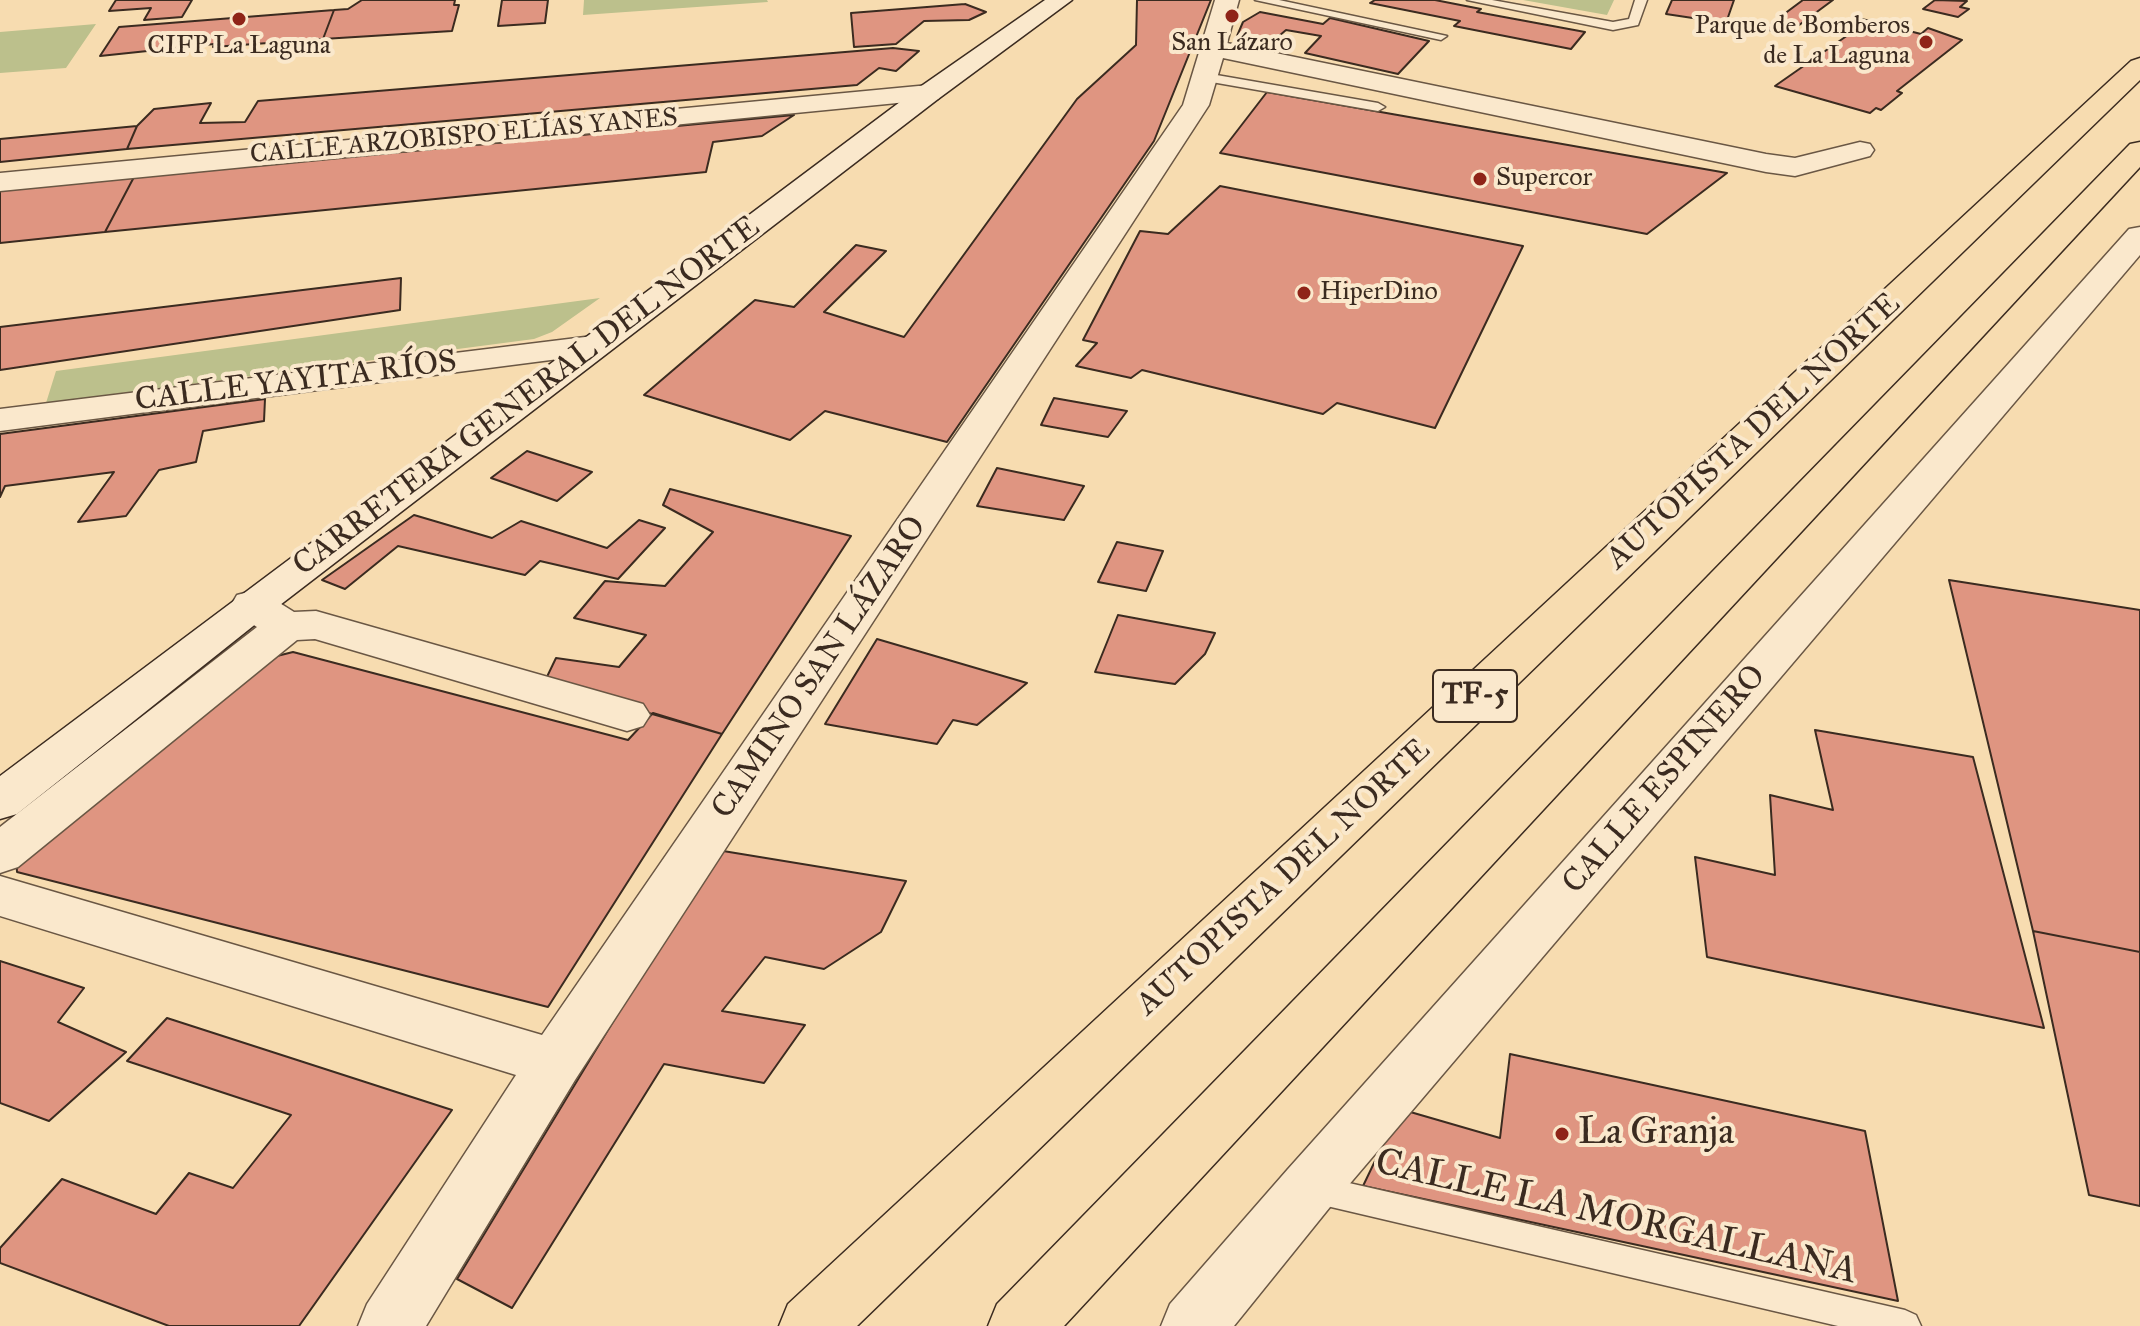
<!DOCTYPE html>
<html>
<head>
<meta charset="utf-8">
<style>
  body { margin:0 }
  canvas { display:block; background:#f7dcb0 }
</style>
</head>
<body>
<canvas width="2140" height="1326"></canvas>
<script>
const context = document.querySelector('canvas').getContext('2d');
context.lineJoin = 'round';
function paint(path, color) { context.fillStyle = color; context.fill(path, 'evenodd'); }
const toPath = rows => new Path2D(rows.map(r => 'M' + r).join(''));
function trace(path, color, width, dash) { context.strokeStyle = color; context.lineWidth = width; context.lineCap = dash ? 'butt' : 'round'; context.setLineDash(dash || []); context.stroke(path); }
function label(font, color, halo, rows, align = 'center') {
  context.font = font + ' "IM FELL Great Primer",serif'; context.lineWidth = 8; context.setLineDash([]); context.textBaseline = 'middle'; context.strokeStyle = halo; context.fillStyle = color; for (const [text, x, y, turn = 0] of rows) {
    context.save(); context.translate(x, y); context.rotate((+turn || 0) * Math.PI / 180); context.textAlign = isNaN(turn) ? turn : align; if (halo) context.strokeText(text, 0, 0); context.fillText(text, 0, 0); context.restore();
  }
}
const green = toPath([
  [584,0,767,0,768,2,583,15],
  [1523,0,1614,0,1607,15],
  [96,24,66,68,0,73,0,32],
  [600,298,552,332,534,339,46,403,56,371]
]);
const building = toPath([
  [116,0,192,0,182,17,144,20,151,8,109,11,116,0],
  [362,0,455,0,454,5,459,5,452,31,323,39,334,10,348,9,362,0],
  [502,0,548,0,545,23,498,26,502,0],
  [1137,0,1211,0,1154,141,947,442,825,411,790,440,644,395,755,300,794,307,856,245,886,251,824,312,904,337,1077,99,1136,45,1137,0],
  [1375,0,1435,0,1481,9,1477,12,1585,32,1571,49,1454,26,1460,21,1370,3,1375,0],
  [1672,0,1734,0,1726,23,1666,14,1672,0],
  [1803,0,1833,0,1787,34,1764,29,1803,0],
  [1935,0,1967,1,1960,7,1969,9,1958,17,1923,9,1935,0],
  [965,4,986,12,969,20,924,21,896,44,854,47,851,13,965,4],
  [334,10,323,39,213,47,214,44,100,56,119,27,334,10],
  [1260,12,1323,24,1330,18,1429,41,1398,74,1305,53,1321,36,1286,30,1272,42,1237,36,1243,22,1260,12],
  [1858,18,1921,34,1928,28,1962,40,1897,91,1902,93,1881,110,1876,108,1870,113,1775,86,1848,35,1838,32,1858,18],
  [893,48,919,51,896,71,879,68,857,85,127,149,137,126,154,109,211,103,200,123,245,122,258,101,893,48],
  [1267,92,1727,173,1647,234,1220,153,1267,92],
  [794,115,762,136,713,142,706,172,105,232,134,177,794,115],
  [137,126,127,149,0,162,0,139,137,126],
  [134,177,105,232,0,243,0,189,134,177],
  [1220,186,1523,246,1435,428,1337,403,1323,414,1142,370,1131,378,1076,366,1097,343,1083,340,1140,231,1168,234,1220,186],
  [401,278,400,310,0,370,0,327,401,278],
  [1054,398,1127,411,1108,437,1041,425,1054,398],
  [265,399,264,421,203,431,196,462,159,470,126,516,78,522,114,472,5,486,0,497,0,434,265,399],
  [527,451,592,472,557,501,491,478,527,451],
  [997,468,1084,486,1064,520,977,506,997,468],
  [670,489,851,536,722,734,544,683,556,658,619,667,646,635,574,618,605,581,665,586,713,532,663,505,670,489],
  [414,515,492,538,521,521,607,548,639,520,665,528,618,579,540,561,525,575,398,546,345,589,322,580,414,515],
  [1117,542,1163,551,1146,591,1098,582,1117,542],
  [1949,580,2140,610,2140,952,2033,931,1949,580],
  [1118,615,1215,633,1205,654,1175,684,1095,672,1118,615],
  [877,639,1027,683,977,725,953,720,937,744,825,724,877,639],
  [293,652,628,740,653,713,722,734,548,1007,17,872,16,854,257,661,293,652],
  [1815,730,1973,757,2044,1028,1707,957,1695,857,1775,875,1770,795,1833,810,1815,730],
  [717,850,906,881,881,932,824,969,765,957,722,1011,805,1025,764,1083,664,1064,512,1308,457,1279,717,850],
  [2033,931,2140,952,2140,1206,2089,1195,2033,931],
  [0,961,84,988,58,1022,126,1052,49,1121,0,1103,0,961],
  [167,1018,452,1110,299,1326,169,1326,0,1263,0,1248,62,1179,156,1214,189,1173,233,1188,291,1115,127,1061,167,1018],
  [1510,1054,1865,1131,1898,1301,1363,1186,1400,1109,1500,1138,1510,1054]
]);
const service = toPath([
  [1255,0,1279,0,1447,36,1441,40,1255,0],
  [1467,0,1492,0,1613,22,1629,19,1635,0,1647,0,1638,25,1613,30,1467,0],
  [1205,73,1378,103,1385,107,1378,111,1200,80,1199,77,1205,73],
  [1314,1175,1905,1310,1916,1315,1921,1326,1838,1326,1314,1203,1303,1199,1299,1189,1303,1179,1314,1175]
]);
const minor = toPath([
  [1215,0,1239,0,1227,43,1766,154,1795,158,1860,142,1870,144,1874,150,1870,156,1795,176,1766,172,1223,58,1209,105,575,1080,426,1326,358,1326,367,1304,516,1075,0,916,0,876,542,1035,1183,105,1215,0],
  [929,85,938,87,942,93,938,99,0,191,0,173,929,85],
  [2140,227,2140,255,1330,1207,1234,1326,1161,1326,1170,1304,1288,1169,2129,229,2140,227],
  [593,336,605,339,610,346,605,353,0,431,0,409,593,336],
  [252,591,267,595,294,612,316,611,643,704,650,715,643,726,627,731,315,639,297,640,18,867,0,873,0,827,257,627,237,615,231,605,237,595,252,591]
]);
const secondary = toPath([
  [1045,0,1072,0,938,99,267,615,17,814,0,819,0,776,920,87,1045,0]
]);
const motorway = toPath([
  [2140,58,2140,80,857,1326,779,1326,788,1304,2131,61,2140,58],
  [2140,142,2140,167,1064,1326,988,1326,997,1304,2130,144,2140,142]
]);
const markers = [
  [1232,16,8,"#8f2418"],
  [239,19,8,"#8f2418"],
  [1926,42,8,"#8f2418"],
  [1480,179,8,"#8f2418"],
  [1304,293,8,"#8f2418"],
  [1562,1134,8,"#8f2418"]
];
const farPoinames = [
  ["Parque de Bomberos",1910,27,"right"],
  ["de La Laguna",1910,57,"right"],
  ["San Lázaro",1232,44],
  ["CIFP La Laguna",239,47],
  ["Supercor",1496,179,"left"],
  ["HiperDino",1320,293,"left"]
];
const farStreetnames = [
  ["CALLE ARZOBISPO ELÍAS YANES",464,137,-5]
];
const shields = [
  [1475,696,84]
];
const shieldNames = [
  ["TF-5",1475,696]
];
const streetNames = [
  ["CALLE YAYITA RÍOS",296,382,-7],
  ["CARRETERA GENERAL DEL NORTE",527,397,-37],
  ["AUTOPISTA DEL NORTE",1754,432,-43],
  ["CAMINO SAN LÁZARO",820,668,-56],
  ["CALLE ESPINERO",1665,780,-49],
  ["AUTOPISTA DEL NORTE",1284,878,-43]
];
const nearPoinames = [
  ["La Granja",1578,1134]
];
const nearStreetnames = [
  ["CALLE LA MORGALLANA",1616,1218,13]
];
paint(green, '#bcc08c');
paint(building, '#df9581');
trace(building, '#3b2b20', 2);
trace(service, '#6a5744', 3);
trace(minor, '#6a5744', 3);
trace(secondary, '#3b2b20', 3);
trace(motorway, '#3b2b20', 3);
paint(service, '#fae8cc');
paint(minor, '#fae8cc');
paint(secondary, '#fae8cc');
paint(motorway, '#f7dcb0');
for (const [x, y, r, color] of markers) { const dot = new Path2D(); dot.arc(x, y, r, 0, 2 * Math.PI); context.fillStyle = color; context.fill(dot); trace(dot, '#fae8cc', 3); }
label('26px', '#3b2b20', '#fae8cc', farPoinames);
label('26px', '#3b2b20', '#fae8cc', farStreetnames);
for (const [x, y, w] of shields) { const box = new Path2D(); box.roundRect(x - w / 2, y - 26, w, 52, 6); context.fillStyle = '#fae8cc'; context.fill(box); trace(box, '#3b2b20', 2); }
label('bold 30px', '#3b2b20', null, shieldNames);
label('32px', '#3b2b20', '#fae8cc', streetNames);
label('38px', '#3b2b20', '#fae8cc', nearPoinames, 'left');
label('38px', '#3b2b20', '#fae8cc', nearStreetnames);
</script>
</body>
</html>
